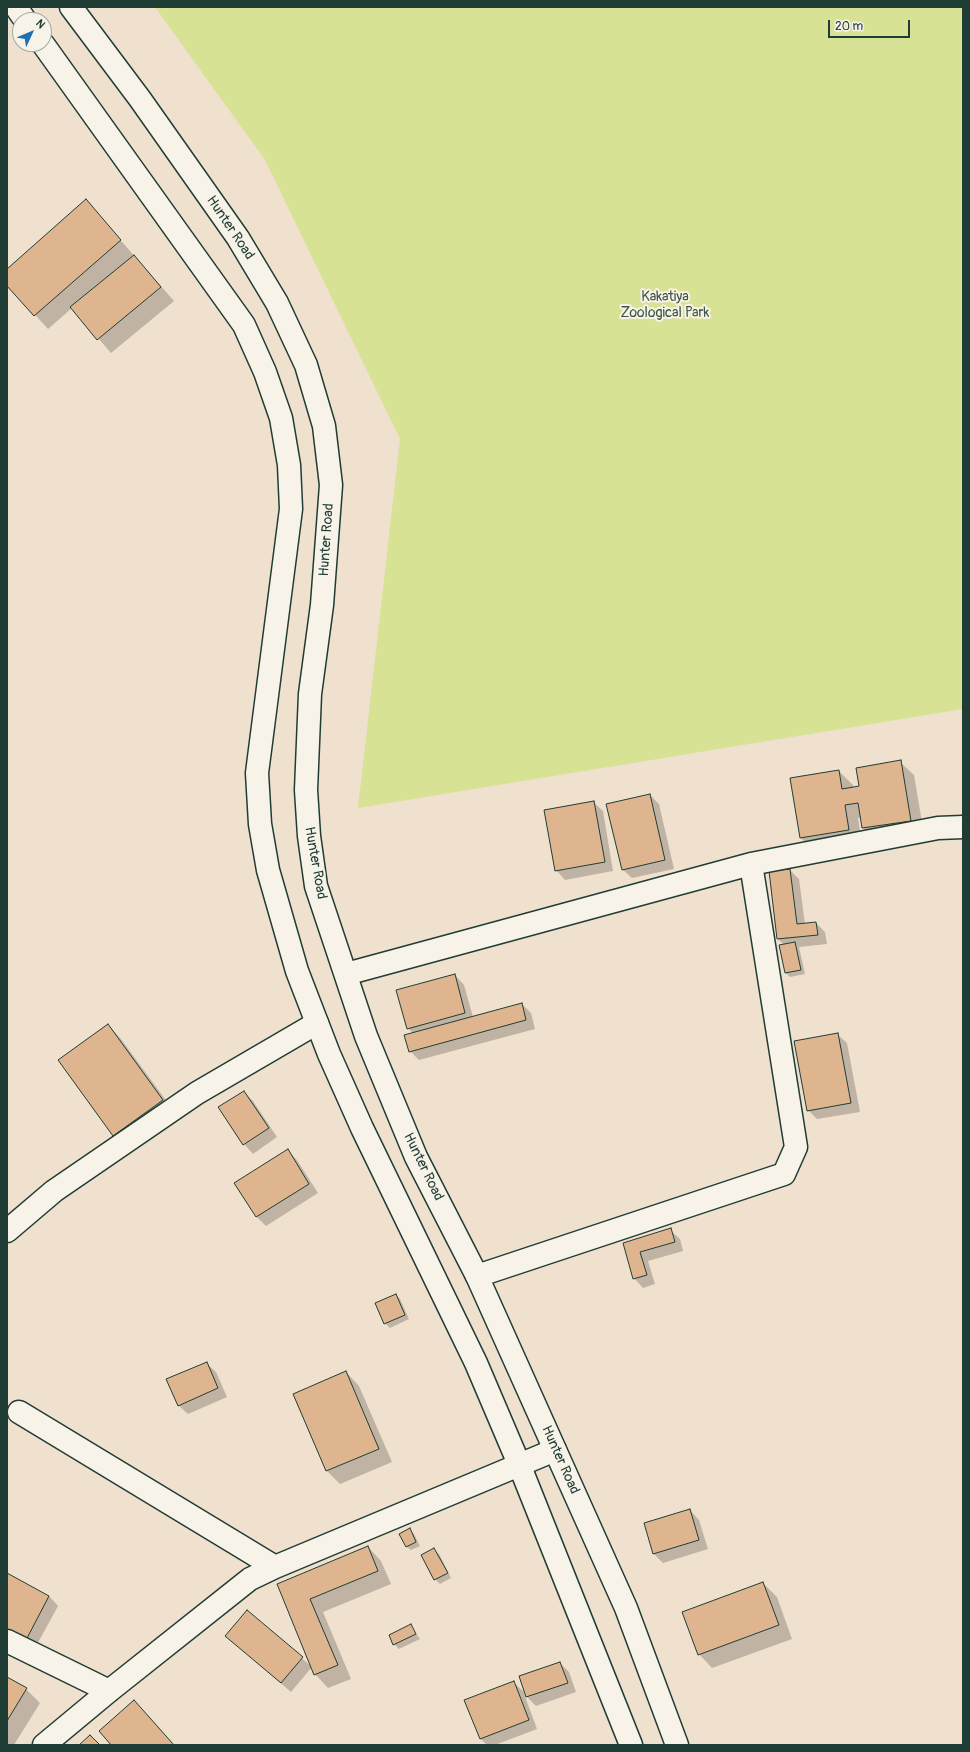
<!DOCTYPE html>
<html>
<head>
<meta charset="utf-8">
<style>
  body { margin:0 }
  #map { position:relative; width:970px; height:1752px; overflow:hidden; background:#f0e0ce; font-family:Pangolin,sans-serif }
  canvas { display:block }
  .frame { position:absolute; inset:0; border:8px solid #1f3d34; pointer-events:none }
  .north { position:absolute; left:12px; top:12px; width:40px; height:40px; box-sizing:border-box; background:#f7f3e8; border:1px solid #a1aaa0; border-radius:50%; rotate:46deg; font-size:11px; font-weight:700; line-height:16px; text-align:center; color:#1f3d34 }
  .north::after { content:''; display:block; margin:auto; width:14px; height:18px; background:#1f6fb2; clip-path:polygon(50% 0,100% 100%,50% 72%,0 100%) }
  .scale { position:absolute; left:828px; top:20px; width:82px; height:18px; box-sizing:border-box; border:2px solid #1f3d34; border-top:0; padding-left:5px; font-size:12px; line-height:14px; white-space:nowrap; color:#1f3d34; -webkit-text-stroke:3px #f7f3e8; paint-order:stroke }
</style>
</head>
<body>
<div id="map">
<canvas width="970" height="1752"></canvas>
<div class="frame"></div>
<div class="north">N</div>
<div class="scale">20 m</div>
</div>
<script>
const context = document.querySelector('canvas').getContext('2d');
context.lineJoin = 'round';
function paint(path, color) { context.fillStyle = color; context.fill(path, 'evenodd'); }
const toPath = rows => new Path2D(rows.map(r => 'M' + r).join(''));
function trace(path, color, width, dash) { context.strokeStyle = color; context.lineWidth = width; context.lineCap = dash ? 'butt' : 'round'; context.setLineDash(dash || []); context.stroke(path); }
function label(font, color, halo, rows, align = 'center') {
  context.font = font + ' Pangolin,sans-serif'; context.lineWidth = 4; context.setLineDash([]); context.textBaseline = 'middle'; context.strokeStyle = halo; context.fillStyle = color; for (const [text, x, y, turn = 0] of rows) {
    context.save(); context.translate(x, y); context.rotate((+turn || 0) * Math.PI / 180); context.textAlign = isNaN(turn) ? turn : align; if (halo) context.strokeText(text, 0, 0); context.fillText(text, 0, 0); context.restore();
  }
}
const green = toPath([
  [155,7,963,7,963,709,358,808,400,439,265,160]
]);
const shadow = toPath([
  [86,201,174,301,111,353,72,308,48,329,7,284,7,270],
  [900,762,914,775,924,834,876,841,863,828,861,818,858,818,862,844,814,851,801,838,839,771,853,785,853,788,861,787],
  [650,795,659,804,674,869,632,878,622,869],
  [593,802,603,811,613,871,565,880,556,870],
  [790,870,799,879,805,924,816,923,825,932,827,944,799,947,805,974,790,977,786,973,784,945,778,939],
  [455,975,464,985,473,1017,522,1004,531,1013,535,1029,419,1060,410,1051,413,1033,408,1028],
  [108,1025,121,1039,176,1114,127,1149,114,1136,59,1060],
  [837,1034,847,1043,860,1112,817,1119,808,1110],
  [244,1092,253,1101,277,1137,253,1154,244,1144],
  [288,1151,297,1160,318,1193,266,1226,257,1217,236,1183],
  [670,1230,680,1239,683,1251,648,1261,655,1284,643,1288,634,1278,624,1243],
  [396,1295,400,1299,409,1319,390,1328,385,1323],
  [206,1363,216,1372,227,1397,188,1414,178,1405],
  [346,1372,359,1386,392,1462,340,1484,327,1471],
  [690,1510,699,1520,708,1549,663,1563,654,1554],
  [410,1530,414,1534,420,1546,411,1550,406,1546],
  [368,1547,381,1561,391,1584,323,1612,351,1679,328,1688,315,1674,278,1585],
  [434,1550,439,1554,451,1578,440,1584,435,1579],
  [7,1574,49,1596,58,1606,34,1650,7,1635],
  [763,1583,777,1597,792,1639,712,1668,699,1654],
  [247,1611,312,1667,291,1692,236,1645],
  [411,1626,420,1639,399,1649,394,1644],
  [560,1663,569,1672,576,1692,536,1706,527,1697],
  [7,1678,26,1689,40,1703,14,1745,7,1745],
  [513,1682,523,1691,537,1729,495,1745,487,1745,480,1738]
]);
const building = toPath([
  [86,199,121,240,34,316,7,286,7,269,86,199],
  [134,255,161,287,97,340,70,307,134,255],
  [901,760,911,821,862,828,858,803,845,805,849,830,800,838,790,778,839,770,842,789,859,786,856,768,901,760],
  [650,794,665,860,622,870,606,804,650,794],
  [594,801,605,862,555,871,544,810,594,801],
  [790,869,797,924,816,922,818,935,777,939,769,871,790,869],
  [795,942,801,970,785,973,779,945,795,942],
  [455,974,465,1013,407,1029,396,990,455,974],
  [522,1003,526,1020,409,1052,404,1035,522,1003],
  [108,1024,163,1100,113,1136,58,1060,108,1024],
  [838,1033,851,1103,807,1111,794,1041,838,1033],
  [244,1091,269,1128,243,1145,218,1107,244,1091],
  [288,1149,309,1184,256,1217,234,1183,288,1149],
  [671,1228,675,1242,640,1252,647,1275,633,1279,623,1243,671,1228],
  [396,1294,405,1315,384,1324,375,1303,396,1294],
  [207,1362,218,1388,178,1406,166,1379,207,1362],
  [346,1371,379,1449,326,1471,293,1394,346,1371],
  [690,1509,699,1540,653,1554,644,1523,690,1509],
  [410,1528,416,1542,406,1547,399,1534,410,1528],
  [368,1546,378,1571,310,1599,338,1665,314,1675,277,1584,368,1546],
  [434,1548,448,1573,434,1580,421,1555,434,1548],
  [7,1573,49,1596,25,1642,7,1632,7,1573],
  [763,1582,779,1625,698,1655,682,1612,763,1582],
  [247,1610,303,1657,281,1683,225,1636,247,1610],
  [411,1624,416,1634,393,1645,389,1635,411,1624],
  [560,1662,568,1683,526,1697,519,1676,560,1662],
  [7,1677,27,1688,7,1721,7,1677],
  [514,1681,529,1720,480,1739,464,1700,514,1681],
  [134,1700,174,1745,111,1745,99,1731,134,1700],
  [90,1735,100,1745,79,1745,90,1735]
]);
const minor = toPath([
  [346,974,751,864,938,828,963,827],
  [7,1231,54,1191,197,1093,317,1023],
  [477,1276,784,1174,796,1147,751,864],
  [19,1412,275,1567],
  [7,1641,109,1691],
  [44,1745,109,1691,250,1579,275,1567,555,1450]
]);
const major = toPath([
  [16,7,25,20],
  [71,7,140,99,238,238,277,303,306,365,324,426,331,485,322,605,310,694,306,790,309,836,316,886,366,1036,416,1157,477,1276,626,1608,677,1745],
  [43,44,244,325,265,372,281,418,289,465,291,509,257,773,260,824,268,870,297,971,329,1054,362,1128,476,1363,519,1464,631,1745]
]);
const streetNames = [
  ["Hunter Road",230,228,56],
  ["Hunter Road",327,540,-86],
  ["Hunter Road",315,863,80],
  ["Hunter Road",423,1167,64],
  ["Hunter Road",560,1460,66]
];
const parkNames = [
  ["Kakatiya",665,297],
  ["Zoological Park",665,313]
];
paint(green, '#d7e295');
paint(shadow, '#0003');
paint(building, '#dfb590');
trace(building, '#1f3d34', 1);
trace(minor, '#1f3d34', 25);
trace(major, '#1f3d34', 25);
trace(minor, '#f7f3e8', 22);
trace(major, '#f7f3e8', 22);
label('14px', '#1f3d34', '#f7f3e8', streetNames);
label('14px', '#3b5643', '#f7f3e8', parkNames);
</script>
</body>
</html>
